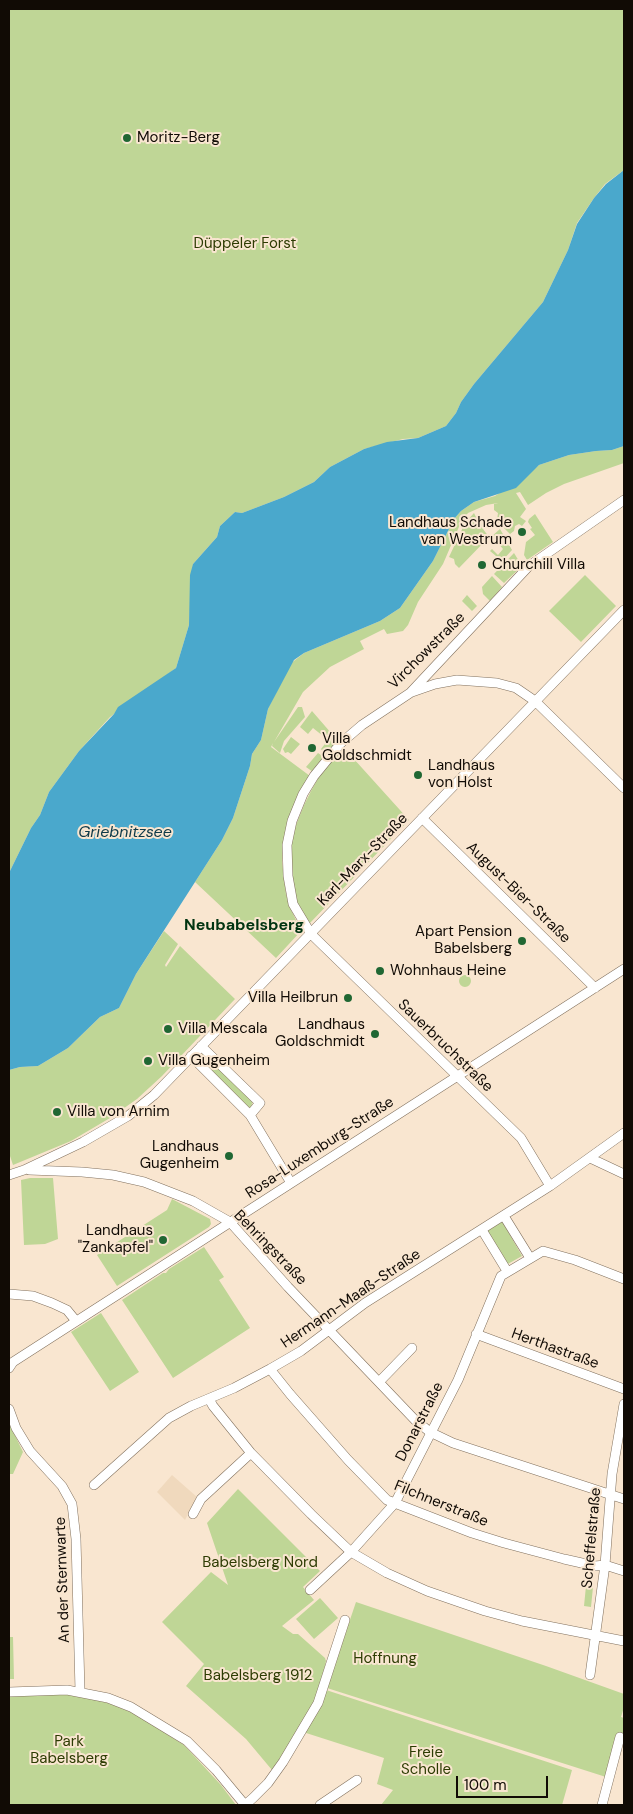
<!DOCTYPE html>
<html>
<head>
<meta charset="utf-8">
<style>
  body { margin:0 }
  #map { position:relative; width:633px; height:1814px; overflow:hidden; background:#f9e6d0; font-family:"DM Sans",sans-serif }
  canvas { display:block }
  .frame { position:absolute; inset:0; border:10px solid #110b05; pointer-events:none }
  .scale { position:absolute; left:456px; top:1776px; width:92px; height:22px; box-sizing:border-box; border:2px solid #110b05; border-top:0; padding-left:6px; font-size:15px; line-height:18px; white-space:nowrap; color:#110b05; -webkit-text-stroke:4px #f9e6d0; paint-order:stroke }
</style>
</head>
<body>
<div id="map">
<canvas width="633" height="1814"></canvas>
<div class="frame"></div>
<div class="scale">100 m</div>
</div>
<script>
const context = document.querySelector('canvas').getContext('2d');
context.lineJoin = 'round';
function paint(path, color) { context.fillStyle = color; context.fill(path, 'evenodd'); }
const toPath = rows => new Path2D(rows.map(r => 'M' + r).join(''));
function trace(path, color, width, dash) { context.strokeStyle = color; context.lineWidth = width; context.lineCap = dash ? 'butt' : 'round'; context.setLineDash(dash || []); context.stroke(path); }
function label(font, color, halo, rows, align = 'center') {
  context.font = font + ' "DM Sans",sans-serif'; context.lineWidth = 4; context.setLineDash([]); context.textBaseline = 'middle'; context.strokeStyle = halo; context.fillStyle = color; for (const [text, x, y, turn = 0] of rows) {
    context.save(); context.translate(x, y); context.rotate((+turn || 0) * Math.PI / 180); context.textAlign = isNaN(turn) ? turn : align; if (halo) context.strokeText(text, 0, 0); context.fillText(text, 0, 0); context.restore();
  }
}
const built = toPath([
  [172,1475,197,1497,185,1520,157,1492]
]);
const green = toPath([
  [9,9,624,9,624,170,605,184,594,198,577,223,568,250,543,302,474,384,461,402,456,413,446,426,418,438,403,439,364,449,330,467,314,482,284,497,242,513,235,512,220,526,217,537,193,564,189,625,176,668,110,717,79,751,49,792,40,815,31,828,9,873],
  [624,446,624,463,564,484,546,493,528,505,520,492,516,493,526,509,520,517,526,521,522,526,519,524,515,526,514,531,510,534,503,527,510,522,507,518,499,523,497,520,498,513,494,510,494,504,498,503,486,505,468,513,461,522,443,564,418,602,408,625,403,631,387,634,384,629,360,641,364,649,330,667,303,692,274,742,298,707,302,707,305,717,284,741,280,753,272,746,273,743,271,747,310,776,289,820,283,845,282,862,286,894,289,905,301,931,276,958,195,882,222,840,233,818,250,766,252,754,261,740,268,709,290,664,304,653,380,621,400,608,433,561,454,519,461,511,474,502,495,496,526,476,539,465,569,455,596,451,612,450],
  [474,513,477,519,480,518,483,529,489,537,459,568,455,564,454,559,449,557,465,523],
  [535,514,553,542,527,560,524,555,526,542,535,535,530,529,532,528,528,522,529,519],
  [500,529,512,550,502,561,490,551,492,549,498,555,503,549,492,536],
  [514,553,522,566,504,583,494,574],
  [585,575,616,606,581,642,549,611],
  [492,576,502,587,490,601,483,594,482,587],
  [467,595,477,606,472,611,462,601],
  [312,711,338,741,326,756,321,749,328,740,313,728,308,734,300,727],
  [291,737,300,744,291,754,288,752,285,753,283,749],
  [344,748,409,820,309,924,297,902,292,876,291,845,294,830,304,805,311,791,321,773],
  [318,753,324,757,313,772,306,767],
  [164,931,178,944,165,965,166,967,180,946,235,999,162,1076,137,1099,110,1118,71,1141,13,1165,9,1153,9,1070,20,1067,38,1066,68,1048,100,1017,119,1008,136,974],
  '459 981a6 6 0 1 1 12 0a6 6 0 1 1-12 0Z',
  [205,1052,253,1101,251,1107,248,1108,197,1060],
  [30,1178,53,1178,58,1239,45,1244,24,1245,21,1180],
  [172,1199,210,1219,211,1224,209,1227,117,1286,97,1255,167,1210],
  [502,1221,522,1256,506,1265,485,1231],
  [204,1247,224,1277,219,1280,250,1328,173,1378,122,1300,163,1273,166,1273,169,1269],
  [101,1313,139,1372,110,1391,71,1332],
  [9,1423,23,1452,13,1474,9,1474],
  [238,1489,320,1571,303,1587,314,1600,282,1626,293,1634,298,1634,325,1658,326,1661,325,1666,317,1698,285,1751,272,1770,246,1739,186,1686,204,1664,162,1622,211,1572,228,1585,207,1523],
  [586,1586,593,1587,591,1607,584,1606],
  [320,1598,338,1618,314,1639,296,1619],
  [356,1602,546,1666,624,1694,624,1707,621,1717,624,1718,624,1732,606,1777,327,1688],
  [9,1637,13,1637,14,1679,9,1679],
  [326,1690,572,1770,562,1805,381,1805,393,1790,377,1784,384,1758,303,1732],
  [72,1694,112,1704,135,1714,184,1745,221,1785,236,1805,9,1805,9,1696]
]);
const water = toPath([
  [624,170,624,446,612,450,596,451,569,455,539,465,516,488,474,502,461,511,454,519,433,561,400,608,380,621,304,653,294,660,268,709,261,740,252,754,250,766,233,818,222,840,136,974,119,1008,100,1017,68,1048,38,1066,20,1067,9,1070,9,873,31,828,40,815,49,792,79,751,114,714,118,707,176,668,189,625,190,575,193,564,217,537,220,526,235,512,242,513,284,497,314,482,330,467,364,449,387,442,418,438,446,426,456,413,461,402,474,384,543,302,568,250,577,224,594,198,606,184]
]);
const minor = toPath([
  [412,692,435,684,457,680,497,683,516,688,535,701,624,788],
  [422,818,595,988],
  [201,1046,260,1103,250,1115],
  [191,1056,250,1115,291,1183],
  [590,1158,624,1174],
  [29,1170,82,1172,113,1175,144,1182,193,1201,230,1222,288,1287,415,1420,430,1432,453,1443,624,1499],
  [9,1175,24,1170,83,1142,128,1116,154,1095,624,610],
  [550,1186,521,1138,311,934,293,904,288,876,287,845,292,821,303,794,314,776,341,743,362,725,410,693,529,566,624,500],
  [504,1216,530,1258],
  [482,1230,507,1271],
  [9,1294,33,1296,52,1303,67,1310,76,1321],
  [476,1334,624,1389],
  [9,1368,13,1362,624,969],
  [270,1369,290,1394,348,1460,387,1500,472,1533,504,1543,564,1559,595,1566,605,1565,624,1571],
  [379,1382,412,1348],
  [209,1399,213,1406,251,1453,311,1514,351,1552,387,1573,427,1591,485,1611,522,1621,624,1641],
  [9,1409,16,1428,30,1451,62,1486,72,1504,76,1539,80,1691],
  [94,1485,169,1418,191,1406,234,1388,270,1369,301,1351,365,1303,550,1186,624,1133],
  [193,1514,201,1499,251,1453],
  [310,1590,351,1552,395,1503,458,1380,501,1276,543,1251,575,1260,624,1279],
  [590,1675,605,1565,612,1474,624,1404],
  [9,1692,67,1690,108,1698,131,1707,187,1741,216,1770,245,1805],
  [245,1805,253,1798,268,1783,283,1762,318,1703,345,1620],
  [320,1805,357,1780],
  [602,1805,620,1737]
]);
const markers = [
  [127,138,5,"#206733"],
  [522,532,5,"#206733"],
  [482,565,5,"#206733"],
  [312,748,5,"#206733"],
  [418,775,5,"#206733"],
  [522,941,5,"#206733"],
  [380,971,5,"#206733"],
  [348,998,5,"#206733"],
  [168,1029,5,"#206733"],
  [375,1034,5,"#206733"],
  [148,1061,5,"#206733"],
  [57,1112,5,"#206733"],
  [229,1156,5,"#206733"],
  [163,1240,5,"#206733"]
];
const poiNames = [
  ["Moritz-Berg",137,138],
  ["Landhaus Schade",512,523,"right"],
  ["van Westrum",512,540,"right"],
  ["Churchill Villa",492,565],
  ["Villa",322,739],
  ["Goldschmidt",322,756],
  ["Landhaus",428,766],
  ["von Holst",428,783],
  ["Apart Pension",512,932,"right"],
  ["Babelsberg",512,949,"right"],
  ["Wohnhaus Heine",390,971],
  ["Villa Heilbrun",338,998,"right"],
  ["Landhaus",365,1025,"right"],
  ["Goldschmidt",365,1042,"right"],
  ["Villa Mescala",178,1029],
  ["Villa Gugenheim",158,1061],
  ["Villa von Arnim",67,1112],
  ["Landhaus",219,1147,"right"],
  ["Gugenheim",219,1164,"right"],
  ["Landhaus",153,1231,"right"],
  ["\"Zankapfel\"",153,1248,"right"]
];
const parkNames = [
  ["Düppeler Forst",245,244],
  ["Babelsberg Nord",260,1563],
  ["Hoffnung",385,1659],
  ["Babelsberg 1912",258,1676],
  ["Park",69,1742],
  ["Babelsberg",69,1759],
  ["Freie",426,1753],
  ["Scholle",426,1770]
];
const streetNames = [
  ["Virchowstraße",427,651,-45],
  ["Karl-Marx-Straße",363,860,-46],
  ["August-Bier-Straße",518,893,44],
  ["Sauerbruchstraße",445,1046,44],
  ["Rosa-Luxemburg-Straße",320,1148,-33],
  ["Behringstraße",270,1248,46],
  ["Hermann-Maaß-Straße",351,1299,-34],
  ["Herthastraße",555,1349,20],
  ["Donarstraße",420,1422,-63],
  ["Filchnerstraße",441,1504,22],
  ["Scheffelstraße",592,1538,-85],
  ["An der Sternwarte",63,1580,-92]
];
const waterNames = [
  ["Griebnitzsee",125,833]
];
const neighbourhoodNames = [
  ["Neubabelsberg",244,926]
];
paint(built, '#f0d9bd');
paint(green, '#bfd696');
paint(water, '#4aa8cc');
trace(minor, '#82715e', 10);
trace(minor, '#fff', 9);
for (const [x, y, r, color] of markers) { const dot = new Path2D(); dot.arc(x, y, r, 0, 2 * Math.PI); context.fillStyle = color; context.fill(dot); trace(dot, '#f9e6d0', 2); }
label('15px', '#110b05', '#f9e6d0', poiNames, 'left');
label('15px', '#2d3c03', '#f9e6d0', parkNames);
label('15px', '#110b05', '#f9e6d0', streetNames);
label('italic 16px', '#0f3a49', '#f9e6d0', waterNames);
label('bold 16px', '#003411', '#f9e6d0', neighbourhoodNames);
</script>
</body>
</html>
